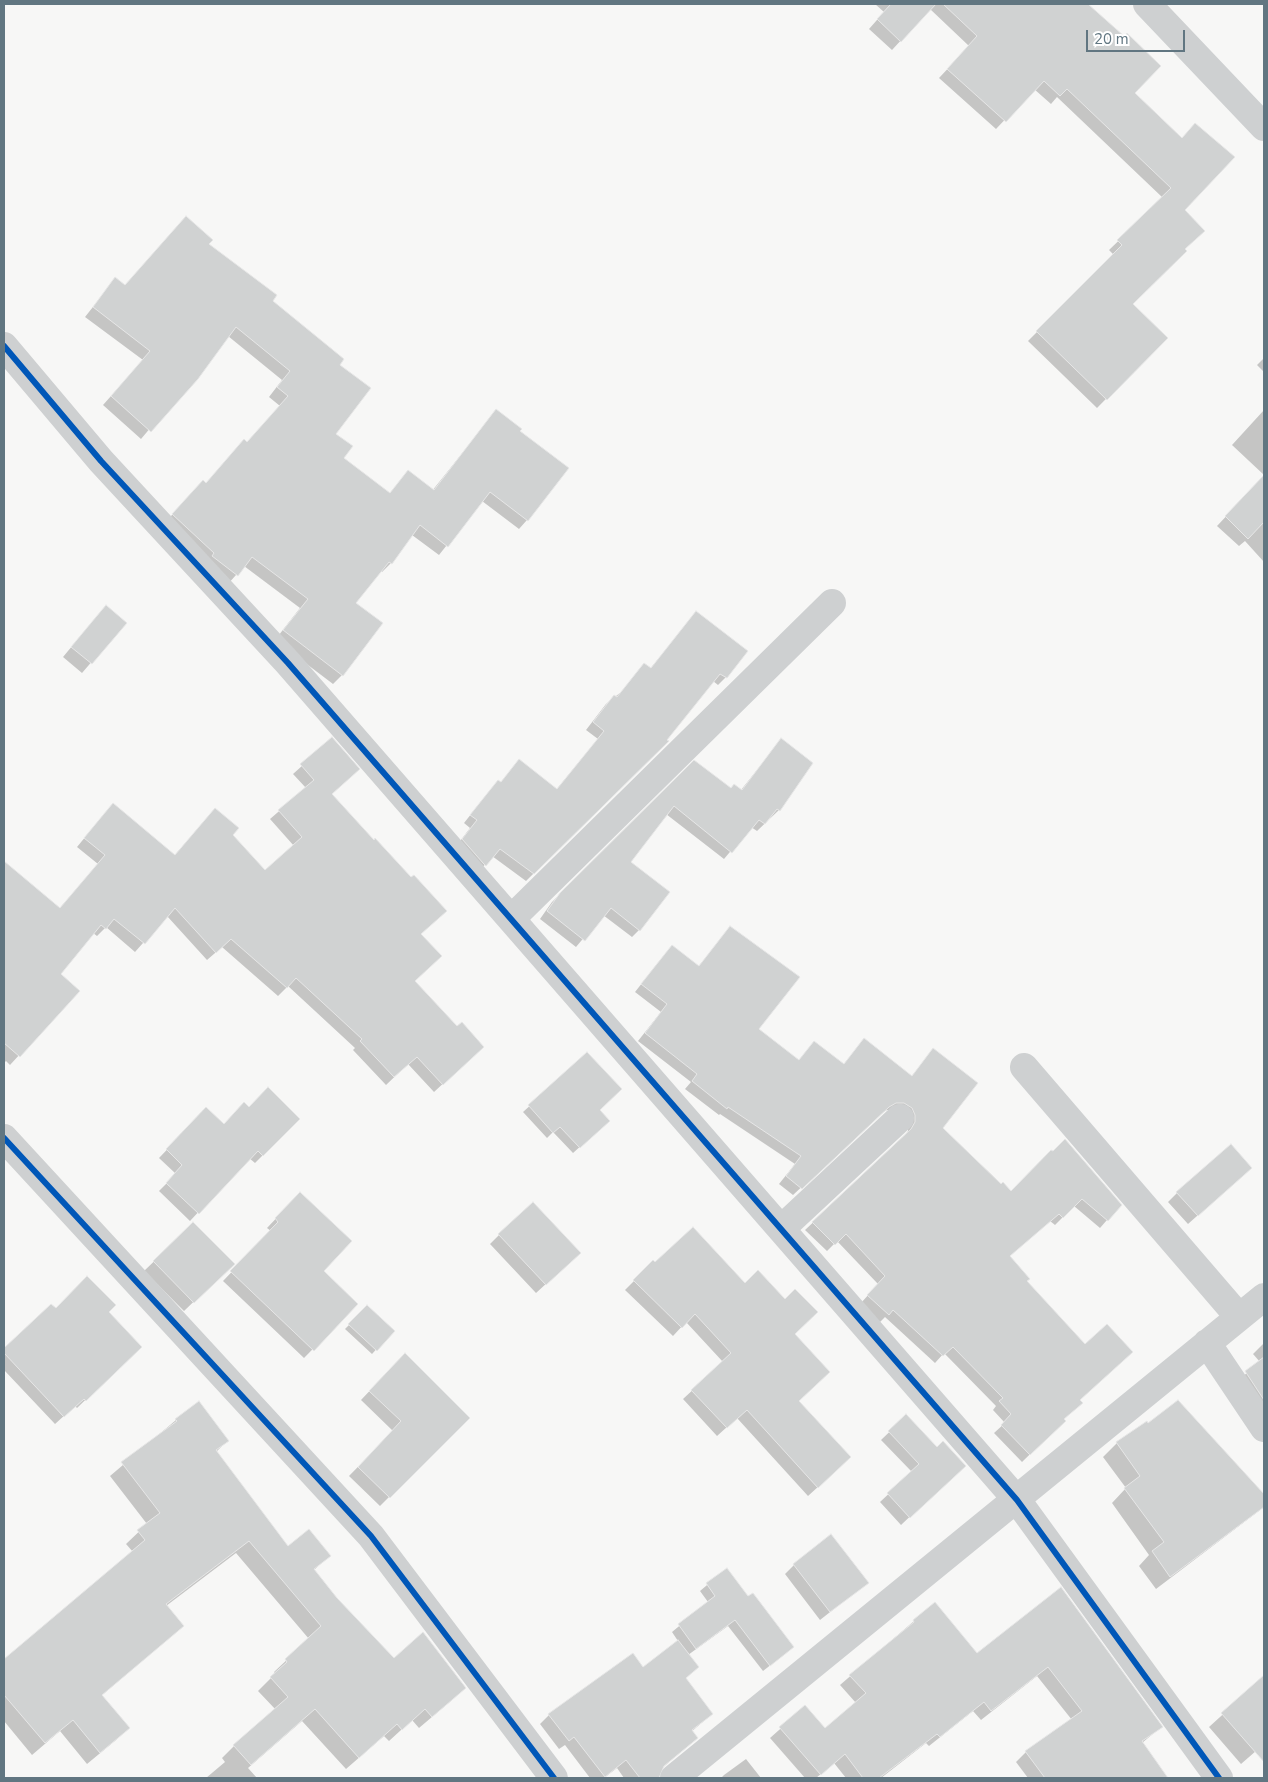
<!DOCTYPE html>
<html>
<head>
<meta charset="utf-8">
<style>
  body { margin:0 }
  #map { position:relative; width:1268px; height:1782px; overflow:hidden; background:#f7f7f6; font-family:"Nunito Sans",sans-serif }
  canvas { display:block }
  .frame { position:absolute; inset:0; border:5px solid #617681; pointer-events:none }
  .scale { position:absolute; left:1086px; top:30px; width:99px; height:22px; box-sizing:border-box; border:2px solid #617681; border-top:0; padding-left:6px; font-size:15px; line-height:18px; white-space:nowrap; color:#617681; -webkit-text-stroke:4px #fff; paint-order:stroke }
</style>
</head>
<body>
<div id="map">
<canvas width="1268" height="1782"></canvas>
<div class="frame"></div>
<div class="scale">20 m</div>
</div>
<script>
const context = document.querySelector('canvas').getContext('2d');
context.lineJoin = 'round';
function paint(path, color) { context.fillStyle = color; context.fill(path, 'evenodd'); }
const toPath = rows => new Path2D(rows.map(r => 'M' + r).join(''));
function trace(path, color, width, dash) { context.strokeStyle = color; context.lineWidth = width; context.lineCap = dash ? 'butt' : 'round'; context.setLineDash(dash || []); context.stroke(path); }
const shadow = toPath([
  [875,4,994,4,998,7,1000,4,1086,4,1124,38,1134,93,1183,210,1184,250,1131,304,1166,338,1097,408,1028,341,1114,255,1109,250,1163,198,1057,97,1051,104,1034,89,996,129,939,78,969,46,930,9,892,50,869,29,884,12],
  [207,244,338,365,335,434,342,458,389,494,408,472,432,491,496,411,518,431,527,520,519,529,482,501,439,555,412,535,391,563,382,572,380,571,355,603,342,675,333,684,275,640,300,608,244,566,228,584,164,524,194,490,206,484,247,443,280,406,269,397,282,380,228,336,141,439,103,405,143,360,85,317,115,279,125,286],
  [1264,358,1264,372,1257,365],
  [1264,410,1264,475,1232,445],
  [1264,476,1264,562,1245,541,1239,546,1217,526],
  [696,613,746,651,726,677,718,685,713,681,666,740,667,741,526,881,492,856,478,873,455,848,470,828,464,823,491,789,500,783,519,761,556,790,598,739,586,730,606,704,650,669],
  [97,616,125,623,82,673,63,657],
  [332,739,331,794,419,935,414,981,474,1055,434,1092,408,1064,386,1085,353,1050,355,1048,288,986,278,996,222,947,207,960,167,916,135,952,106,927,97,936,93,933,59,974,78,991,10,1065,6,1061,4,1063,4,863,59,909,98,864,77,847,105,813,174,856,215,809,231,835,265,872,294,846,270,819,306,788,293,774],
  [781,740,779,810,757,831,751,827,724,859,666,814,629,862,639,930,632,937,603,915,576,947,540,919,552,902,694,762,730,789,741,790],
  [730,928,757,1029,798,1061,814,1043,843,1065,864,1040,911,1077,933,1050,942,1128,1011,1193,1051,1151,1107,1220,1100,1228,1074,1206,1055,1225,1050,1221,1009,1256,1026,1282,1079,1401,1057,1428,1022,1462,994,1433,1005,1423,993,1410,996,1406,944,1353,935,1363,885,1317,880,1322,861,1303,878,1284,837,1241,827,1251,805,1230,904,1137,908,1131,908,1123,896,1110,887,1110,880,1114,793,1195,779,1184,795,1164,720,1114,719,1115,685,1089,691,1082,638,1041,661,1012,635,992,665,954,672,946,698,967],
  [587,1054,603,1126,573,1153,553,1132,547,1138,523,1112],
  [206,1109,223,1125,249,1109,299,1119,255,1163,249,1158,190,1221,159,1191,176,1174,159,1158],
  [1251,1168,1188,1224,1168,1202,1177,1193],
  [300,1193,322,1271,357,1304,304,1358,223,1281,271,1231,267,1228],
  [193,1224,233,1264,184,1311,144,1271],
  [499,1235,570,1262,536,1293,490,1244],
  [653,1262,793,1334,798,1402,841,1466,808,1496,737,1418,717,1436,683,1399,723,1362,686,1322,673,1336,625,1290],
  [51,1305,55,1310,107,1312,140,1347,77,1408,75,1406,55,1424,4,1370,4,1350],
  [367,1307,393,1331,372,1354,345,1329],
  [1264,1343,1264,1428,1235,1383,1260,1362,1253,1354],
  [396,1363,468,1418,380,1506,349,1476,393,1431,361,1400],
  [1177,1402,1264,1495,1264,1507,1156,1589,1139,1566,1149,1555,1112,1503,1126,1488,1103,1457,1117,1443,1148,1425],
  [906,1416,956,1473,901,1525,880,1502,912,1472,881,1440],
  [176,1420,227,1441,216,1452,288,1548,329,1556,313,1571,336,1599,394,1660,452,1700,419,1728,412,1720,389,1741,384,1736,346,1769,302,1721,248,1768,257,1778,206,1778,225,1762,222,1758,234,1746,276,1710,258,1691,275,1674,274,1672,309,1639,236,1553,166,1606,183,1626,101,1696,128,1728,116,1740,87,1764,60,1731,32,1755,4,1721,4,1660,133,1552,126,1544,147,1524,110,1476],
  [794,1565,867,1583,820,1620,785,1574],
  [726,1569,786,1653,763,1671,728,1626,688,1655,697,1667,685,1679,712,1714,691,1732,696,1738,660,1770,658,1778,624,1778,617,1768,604,1778,590,1778,565,1745,559,1749,540,1724,549,1715,643,1668,678,1641,672,1632,708,1602,700,1591],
  [1061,1589,1161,1727,1142,1743,1166,1778,1028,1778,1016,1762,1026,1752,1072,1720,1037,1676,981,1720,973,1711,929,1746,926,1743,881,1778,846,1778,834,1763,816,1778,805,1778,770,1738,805,1707,825,1730,856,1703,840,1685,914,1621,977,1654],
  [1264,1677,1264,1744,1241,1764,1209,1727],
  [746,1759,761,1778,721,1778,724,1775]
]);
const building = toPath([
  [891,4,936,4,901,42,877,19,891,4],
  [943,4,1088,4,1124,36,1127,33,1161,66,1135,93,1182,138,1195,123,1235,157,1185,210,1205,231,1185,249,1187,251,1133,304,1168,338,1107,400,1036,331,1122,245,1117,240,1171,188,1067,89,1060,96,1044,81,1006,122,947,69,977,36,943,4],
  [186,216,213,240,209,244,277,295,273,301,344,359,340,365,371,388,336,434,353,446,344,458,390,493,408,470,434,490,496,409,522,429,520,431,569,468,528,521,490,492,448,547,420,525,392,564,389,562,356,603,383,623,343,676,283,630,308,599,252,557,238,576,212,556,214,553,172,514,203,480,206,483,244,439,247,442,288,396,277,387,290,371,236,327,198,379,151,432,111,396,150,351,93,307,115,277,125,285,186,216],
  [1264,475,1264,522,1248,539,1225,516,1264,475],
  [106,605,127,623,92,664,71,647,106,605],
  [696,611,748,651,727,678,720,674,667,740,669,741,534,874,500,849,486,866,483,863,462,839,477,820,470,815,498,780,501,782,519,759,557,789,604,731,593,722,614,695,617,697,644,663,651,668,696,611],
  [332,737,360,769,332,794,374,840,375,838,411,877,414,875,447,911,421,934,442,956,415,981,457,1026,462,1022,484,1047,443,1085,417,1057,394,1077,360,1041,362,1039,296,978,287,988,231,939,216,953,175,908,145,944,114,919,106,929,101,925,61,974,80,991,20,1057,4,1043,4,861,60,908,105,855,84,838,113,803,175,855,215,808,239,828,233,835,265,870,302,837,278,810,314,780,300,764,332,737],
  [781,738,813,763,780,811,777,809,765,824,759,820,732,853,674,806,631,862,670,892,640,931,611,908,585,941,547,911,560,893,694,760,731,788,734,784,742,790,781,738],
  [730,926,800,977,759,1029,799,1060,814,1041,844,1064,864,1038,912,1076,933,1048,978,1083,943,1128,1001,1184,1003,1182,1011,1191,1051,1150,1053,1151,1065,1139,1122,1205,1108,1221,1082,1199,1063,1218,1059,1214,1010,1256,1030,1279,1027,1281,1085,1344,1107,1324,1133,1352,1080,1400,1083,1403,1064,1419,1066,1421,1030,1455,1001,1425,1011,1414,999,1401,1003,1398,953,1347,943,1356,893,1310,889,1315,867,1295,885,1276,846,1234,835,1245,812,1222,911,1129,915,1122,915,1115,912,1108,904,1103,896,1103,889,1107,802,1189,786,1176,801,1156,728,1107,727,1109,692,1081,697,1074,645,1033,667,1004,641,984,672,945,699,966,730,926],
  [587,1052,622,1089,600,1110,610,1121,580,1148,560,1127,553,1133,528,1105,587,1052],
  [268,1087,300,1119,263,1156,258,1151,199,1214,166,1183,182,1165,166,1149,206,1107,224,1124,244,1102,249,1107,268,1087],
  [1231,1144,1252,1168,1198,1216,1176,1192,1231,1144],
  [300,1192,352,1241,324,1271,358,1304,314,1351,230,1271,278,1222,275,1218,300,1192],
  [533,1202,581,1253,546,1285,498,1234,533,1202],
  [193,1222,235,1264,194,1303,153,1261,193,1222],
  [693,1227,745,1283,758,1270,785,1299,795,1289,818,1312,795,1334,830,1372,799,1401,851,1457,818,1488,747,1410,727,1428,691,1390,731,1353,695,1314,682,1328,633,1280,653,1260,655,1262,693,1227],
  [87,1276,116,1305,109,1312,142,1347,86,1401,84,1399,64,1417,4,1353,4,1348,51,1304,56,1308,87,1276],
  [367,1305,395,1331,377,1351,348,1324,367,1305],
  [405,1353,470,1418,390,1498,358,1467,401,1421,369,1391,405,1353],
  [1264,1357,1264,1400,1245,1371,1264,1357],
  [1178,1400,1264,1494,1264,1507,1170,1577,1152,1551,1164,1542,1124,1488,1140,1476,1116,1442,1147,1421,1148,1423,1178,1400],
  [199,1401,229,1441,216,1450,288,1546,309,1529,331,1556,314,1569,337,1598,394,1658,423,1632,466,1688,432,1717,425,1709,402,1730,397,1724,359,1758,315,1709,251,1765,233,1745,288,1697,270,1677,287,1662,285,1659,321,1626,249,1541,166,1604,184,1626,102,1695,130,1728,100,1753,73,1720,45,1743,4,1695,4,1659,145,1540,137,1530,160,1513,121,1462,177,1421,175,1419,199,1401],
  [906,1414,937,1447,943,1441,966,1466,910,1518,887,1493,919,1464,888,1431,906,1414],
  [831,1534,869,1583,830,1612,793,1564,831,1534],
  [727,1568,748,1596,753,1593,794,1647,770,1666,735,1620,696,1649,678,1624,715,1596,706,1583,727,1568],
  [1061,1587,1163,1727,1142,1741,1168,1778,1045,1778,1025,1751,1082,1711,1048,1667,991,1711,984,1702,940,1737,937,1734,879,1778,863,1778,845,1754,821,1775,779,1727,805,1705,825,1728,866,1693,849,1675,914,1622,913,1620,935,1602,977,1653,1061,1587],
  [678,1640,699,1667,686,1678,713,1714,692,1730,698,1738,664,1766,659,1778,640,1778,626,1760,605,1777,574,1737,569,1741,548,1714,633,1653,643,1667,678,1640],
  [1264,1675,1264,1762,1221,1713,1264,1675]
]);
const street = toPath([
  [1147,4,1264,127],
  [4,346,101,461,288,663,1017,1500,1219,1778],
  [511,919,832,603],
  [1024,1067,1239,1317],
  [4,1138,371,1536,554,1778],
  [781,1229,900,1118],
  [1207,1343,1264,1428],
  [674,1778,1264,1297]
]);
const cycleway = toPath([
  [4,346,101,461,288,663,1017,1500,1219,1778],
  [4,1138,371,1536,554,1778]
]);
paint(shadow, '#0003');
paint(building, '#d0d2d2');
trace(building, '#e6e6e6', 1);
trace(street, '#ced0d1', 28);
trace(cycleway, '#0057b8', 6);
</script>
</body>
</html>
